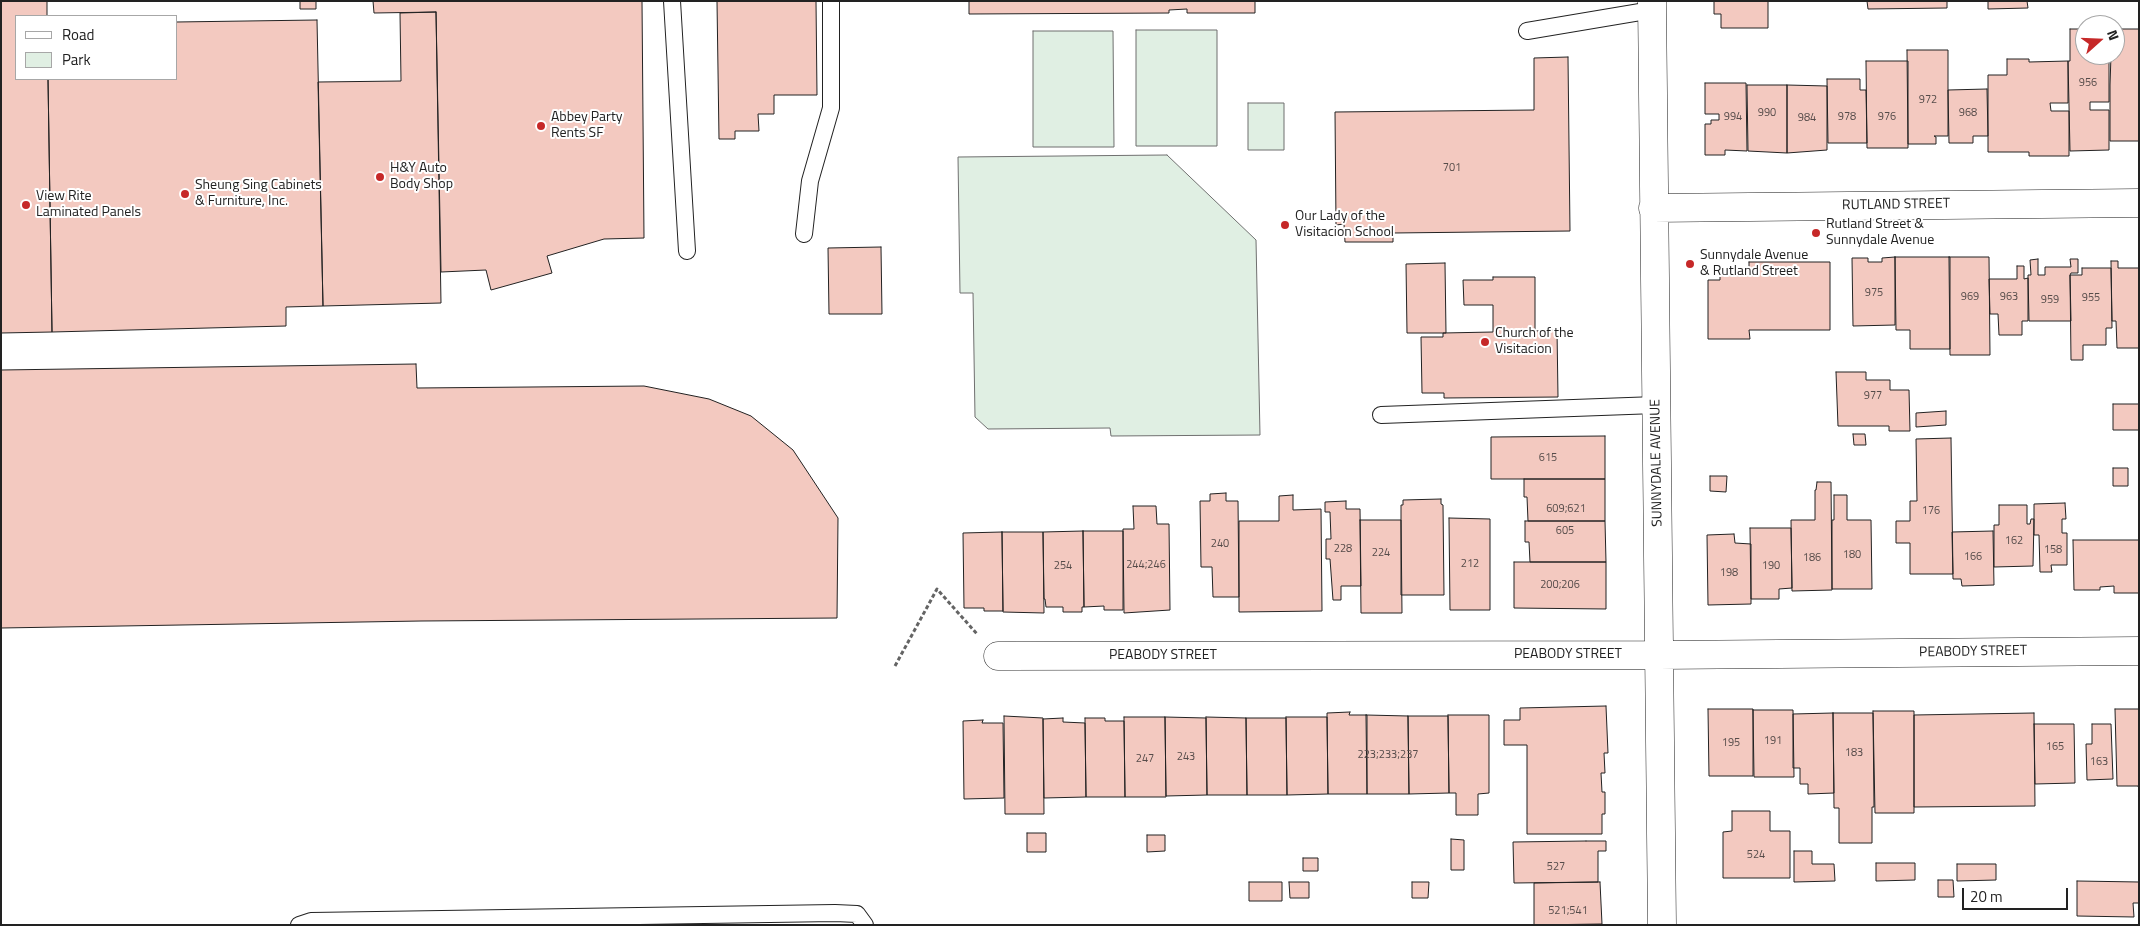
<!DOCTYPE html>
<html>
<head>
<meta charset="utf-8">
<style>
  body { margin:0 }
  #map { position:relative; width:2140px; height:926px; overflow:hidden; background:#fff; font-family:"Titillium Web",sans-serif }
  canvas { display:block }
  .frame { position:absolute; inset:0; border:2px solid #222; pointer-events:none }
  .legend { position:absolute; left:15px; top:15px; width:162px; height:65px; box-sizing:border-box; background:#fff; border:1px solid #a7a7a7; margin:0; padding:6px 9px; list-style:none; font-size:15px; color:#222 }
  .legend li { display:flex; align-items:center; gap:10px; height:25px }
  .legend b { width:25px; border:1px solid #a7a7a7 }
  .north { position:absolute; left:2075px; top:15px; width:50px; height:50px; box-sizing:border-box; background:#fff; border:1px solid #a7a7a7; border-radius:50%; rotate:70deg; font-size:14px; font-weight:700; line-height:20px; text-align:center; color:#222 }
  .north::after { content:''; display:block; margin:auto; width:18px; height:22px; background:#c62828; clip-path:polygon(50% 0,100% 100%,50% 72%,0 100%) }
  .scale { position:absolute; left:1962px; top:888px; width:106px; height:22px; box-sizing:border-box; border:2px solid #222; border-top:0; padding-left:6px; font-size:15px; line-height:18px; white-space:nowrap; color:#222; -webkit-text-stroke:4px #fff; paint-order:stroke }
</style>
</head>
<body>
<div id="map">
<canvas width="2140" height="926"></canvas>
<div class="frame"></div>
<ul class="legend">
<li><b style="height:6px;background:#fff"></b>Road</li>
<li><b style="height:14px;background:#e0efe3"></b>Park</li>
</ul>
<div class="north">N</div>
<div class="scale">20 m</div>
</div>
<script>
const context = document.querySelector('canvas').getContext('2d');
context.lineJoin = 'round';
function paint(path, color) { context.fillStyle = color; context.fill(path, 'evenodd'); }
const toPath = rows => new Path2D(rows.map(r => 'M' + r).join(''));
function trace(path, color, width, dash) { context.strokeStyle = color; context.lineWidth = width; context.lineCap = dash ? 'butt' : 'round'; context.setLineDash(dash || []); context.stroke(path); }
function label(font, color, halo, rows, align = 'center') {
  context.font = font + ' "Titillium Web",sans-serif'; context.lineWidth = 4; context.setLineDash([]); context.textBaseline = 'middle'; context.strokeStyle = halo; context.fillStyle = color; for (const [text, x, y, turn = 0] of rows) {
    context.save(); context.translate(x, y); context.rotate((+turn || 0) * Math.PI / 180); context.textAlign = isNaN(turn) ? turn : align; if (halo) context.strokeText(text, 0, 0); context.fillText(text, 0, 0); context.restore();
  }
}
const green = toPath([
  [1136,30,1217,30,1217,146,1136,146,1136,30],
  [1033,31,1113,31,1114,147,1033,147,1033,31],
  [1248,103,1284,103,1284,150,1248,150,1248,103],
  [1167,155,1256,240,1260,435,1111,436,1110,428,988,429,975,417,973,293,960,293,958,157,1167,155]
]);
const building = toPath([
  [1,1,47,1,47,16,16,16,16,79,48,79,52,332,1,333,1,1],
  [300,1,316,1,316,9,300,9,300,1],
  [373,1,642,1,644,238,604,239,547,256,552,273,491,290,486,270,441,272,436,12,374,13,373,1],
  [717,1,816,1,817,95,774,95,774,114,758,114,759,131,735,131,735,139,719,139,717,1],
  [969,1,1255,1,1255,13,1187,13,1187,9,1169,10,1169,13,969,14,969,1],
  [1714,1,1768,1,1768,28,1721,28,1721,14,1714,14,1714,1],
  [1867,1,1947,1,1947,8,1868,9,1867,1],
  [1988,1,2027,1,2028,8,1988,9,1988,1],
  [436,12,441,303,323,306,318,82,401,81,400,13,436,12],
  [317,20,323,306,286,307,286,326,52,332,48,79,176,79,176,22,317,20],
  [2070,29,2085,29,2085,55,2109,55,2109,102,2090,102,2090,110,2109,110,2109,150,2070,151,2068,61,2070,61,2070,29],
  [2115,29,2139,29,2139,141,2110,141,2110,85,2111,55,2115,55,2115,29],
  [1907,50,1948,50,1948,136,1934,136,1936,137,1936,144,1908,144,1907,50],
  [1568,57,1570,231,1393,233,1393,242,1345,242,1344,224,1336,225,1335,112,1534,110,1534,58,1568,57],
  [2007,59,2029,59,2029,62,2068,61,2068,103,2050,103,2051,111,2069,111,2069,156,2029,156,2029,152,1988,152,1988,75,2007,75,2007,59],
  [1866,61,1908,61,1908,148,1867,148,1866,61],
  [1827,79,1860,79,1860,90,1866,90,1867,143,1828,143,1827,79],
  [1705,83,1746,83,1747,151,1725,150,1725,155,1705,155,1705,124,1711,124,1711,120,1719,120,1719,114,1705,114,1705,83],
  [1747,85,1787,85,1787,153,1748,151,1747,85],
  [1787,85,1827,86,1827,150,1787,153,1787,85],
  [1987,89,1988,136,1973,136,1973,143,1949,143,1948,90,1987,89],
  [881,247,882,314,829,314,828,248,881,247],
  [1895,257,1895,325,1853,326,1852,258,1868,258,1868,262,1882,262,1882,258,1895,257],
  [1895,257,1950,257,1950,349,1910,349,1910,330,1896,330,1895,257],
  [1949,257,1989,257,1990,355,1950,355,1949,257],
  [2038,259,2038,275,2045,275,2045,267,2071,267,2070,259,2078,259,2078,273,2071,273,2070,275,2071,321,2029,321,2028,275,2031,275,2030,260,2038,259],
  [2111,261,2118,261,2118,268,2139,268,2139,348,2117,348,2116,321,2112,321,2111,261],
  [1749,262,1830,262,1830,330,1749,330,1750,339,1708,339,1708,280,1720,280,1720,271,1749,271,1749,262],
  [1445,263,1446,333,1407,333,1406,264,1445,263],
  [2017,266,2024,266,2024,279,2028,278,2028,321,2022,321,2022,335,1999,335,1998,314,1990,314,1989,279,2017,279,2017,266],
  [2082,268,2111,268,2112,328,2106,328,2106,345,2083,345,2083,360,2071,360,2070,275,2082,275,2082,268],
  [1493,277,1535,277,1535,331,1557,330,1558,397,1444,398,1444,393,1422,393,1421,337,1443,337,1443,333,1493,332,1493,305,1464,305,1463,280,1493,280,1493,277],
  [416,364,417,388,644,386,709,399,751,416,793,450,838,518,837,618,421,621,1,628,1,370,416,364],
  [1836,372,1866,372,1866,380,1890,380,1890,390,1909,390,1910,431,1889,431,1889,426,1838,426,1836,372],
  [2113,404,2139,404,2139,430,2113,430,2113,404],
  [1946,411,1946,425,1916,427,1916,413,1946,411],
  [1853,434,1865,434,1866,445,1854,445,1853,434],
  [1605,436,1605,479,1491,479,1491,437,1605,436],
  [1951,438,1953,574,1910,574,1910,543,1896,543,1896,521,1910,521,1910,501,1917,501,1916,439,1951,438],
  [2113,468,2128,468,2128,486,2113,486,2113,468],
  [1710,476,1727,476,1726,492,1710,491,1710,476],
  [1524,479,1605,479,1605,521,1528,521,1527,497,1524,497,1524,479],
  [1817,482,1831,482,1832,590,1792,591,1791,520,1815,520,1815,490,1816,490,1817,482],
  [1226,493,1226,501,1238,501,1239,597,1213,597,1212,567,1201,567,1200,501,1210,501,1210,494,1226,493],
  [1293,495,1293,510,1321,509,1322,611,1239,612,1239,521,1279,521,1279,496,1293,495],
  [1834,495,1847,495,1847,520,1871,520,1872,589,1832,589,1832,520,1834,520,1834,495],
  [1441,499,1441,504,1443,505,1444,595,1401,595,1401,505,1403,505,1403,500,1441,499],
  [1346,501,1346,509,1360,509,1361,586,1341,586,1341,600,1333,600,1330,559,1326,559,1326,539,1331,539,1330,512,1325,512,1325,502,1346,501],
  [2065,503,2066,519,2062,519,2062,533,2067,533,2067,565,2051,565,2052,572,2040,572,2039,535,2034,535,2034,504,2065,503],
  [1999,505,2027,505,2027,524,2030,524,2031,519,2034,519,2033,566,1994,567,1994,525,1999,525,1999,505],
  [1133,506,1156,506,1157,524,1169,524,1170,610,1124,613,1123,529,1134,529,1133,506],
  [1449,518,1490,519,1490,610,1450,610,1449,518],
  [1360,520,1401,520,1402,613,1361,613,1360,520],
  [1525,521,1605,521,1606,562,1530,562,1529,542,1525,542,1525,521],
  [1750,528,1791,528,1792,588,1779,589,1779,599,1751,599,1750,528],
  [1083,531,1084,607,1082,607,1082,612,1063,612,1063,607,1046,607,1045,599,1044,599,1043,532,1083,531],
  [1083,531,1123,531,1123,610,1104,610,1104,606,1084,607,1083,531],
  [1993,531,1994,585,1962,586,1961,579,1953,579,1952,532,1993,531],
  [1002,532,1043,532,1044,613,1003,612,1002,532],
  [1002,532,1003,611,984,611,984,608,964,608,963,533,1002,532],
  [1734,534,1735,543,1751,544,1751,604,1708,605,1707,535,1734,534],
  [2073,540,2139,540,2139,593,2114,593,2114,586,2100,587,2100,590,2074,590,2073,540],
  [1514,562,1606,562,1606,609,1514,608,1514,562],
  [1606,706,1608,753,1604,753,1605,773,1601,773,1602,792,1605,792,1605,814,1602,814,1602,834,1527,834,1527,745,1504,745,1504,720,1520,720,1520,708,1606,706],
  [1708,709,1753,709,1753,776,1709,776,1708,709],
  [2115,709,2139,709,2139,789,2138,786,2117,786,2115,709],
  [1753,710,1793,710,1794,777,1754,777,1753,710],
  [1873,711,1914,711,1914,813,1875,813,1873,711],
  [1350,712,1349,715,1367,715,1367,794,1328,794,1327,713,1350,712],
  [1833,713,1834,793,1808,794,1808,784,1800,784,1800,768,1793,768,1793,714,1833,713],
  [1833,713,1873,713,1874,807,1872,807,1872,843,1839,843,1839,808,1834,808,1833,713],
  [2034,713,2035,806,1914,807,1914,715,2034,713],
  [1366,715,1408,716,1409,794,1367,794,1366,715],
  [1448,715,1489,715,1489,793,1478,794,1478,815,1456,815,1456,793,1449,793,1448,715],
  [1004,716,1043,718,1044,814,1005,814,1004,716],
  [1408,716,1448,716,1449,793,1409,794,1408,716],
  [1124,717,1165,717,1166,797,1125,797,1124,717],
  [1165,717,1206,718,1207,795,1166,796,1165,717],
  [1206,717,1246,718,1247,795,1207,795,1206,717],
  [1286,717,1327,717,1328,794,1287,795,1286,717],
  [1063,718,1063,722,1085,723,1086,797,1044,798,1043,719,1063,718],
  [1085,718,1105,718,1105,721,1124,721,1125,797,1086,797,1085,718],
  [1246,718,1286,718,1287,795,1247,795,1246,718],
  [983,720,982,723,1003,723,1004,798,964,799,963,721,983,720],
  [2034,724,2074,724,2075,783,2035,784,2034,724],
  [2092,724,2111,724,2113,779,2087,780,2086,744,2092,744,2092,724],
  [1732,811,1770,811,1770,831,1790,831,1790,878,1723,878,1723,832,1732,831,1732,811],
  [1027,833,1046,833,1046,852,1027,852,1027,833],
  [1147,835,1165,835,1165,851,1147,852,1147,835],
  [1451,839,1464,840,1464,870,1451,870,1451,839],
  [1586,841,1606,841,1606,851,1598,851,1598,882,1514,883,1513,842,1586,841],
  [1794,851,1812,851,1812,864,1834,864,1835,881,1794,882,1794,851],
  [1303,858,1318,858,1318,871,1303,871,1303,858],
  [1876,863,1915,863,1915,880,1876,881,1876,863],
  [1957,864,1996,864,1996,880,1957,881,1957,864],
  [1938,880,1953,880,1954,897,1938,897,1938,880],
  [2077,881,2139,882,2139,903,2133,903,2134,917,2077,916,2077,881],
  [1249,882,1282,882,1282,901,1249,901,1249,882],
  [1289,882,1309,882,1309,898,1290,898,1289,882],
  [1412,882,1429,882,1428,898,1412,898,1412,882],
  [1600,882,1602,924,1534,925,1534,883,1600,882]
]);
const path = toPath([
  [895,666,937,589,977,634]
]);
const service = toPath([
  [672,1,687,251],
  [1527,31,1652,10],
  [804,234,810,181,831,108,831,1],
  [1381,415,1656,405],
  [299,925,311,921,835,913,857,914,865,925]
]);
const minor = toPath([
  [1652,1,1662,925],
  [1653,208,2139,203],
  [998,656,1659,655,2139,651]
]);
const markers = [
  [541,126,5,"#c62828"],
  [380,177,5,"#c62828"],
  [185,194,5,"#c62828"],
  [26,205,5,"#c62828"],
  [1285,225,5,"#c62828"],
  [1816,233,5,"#c62828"],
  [1690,264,5,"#c62828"],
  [1485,342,5,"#c62828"]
];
const numberNames = [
  ["956",2088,83],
  ["972",1928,100],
  ["990",1767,113],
  ["968",1968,113],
  ["994",1733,117],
  ["978",1847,117],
  ["976",1887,117],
  ["984",1807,118],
  ["701",1452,168],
  ["975",1874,293],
  ["969",1970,297],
  ["963",2009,297],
  ["955",2091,298],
  ["959",2050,300],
  ["977",1873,396],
  ["615",1548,458],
  ["609;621",1566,509],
  ["176",1931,511],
  ["605",1565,531],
  ["162",2014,541],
  ["240",1220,544],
  ["228",1343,549],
  ["158",2053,550],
  ["224",1381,553],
  ["180",1852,555],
  ["166",1973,557],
  ["186",1812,558],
  ["212",1470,564],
  ["244;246",1146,565],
  ["254",1063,566],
  ["190",1771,566],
  ["198",1729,573],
  ["200;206",1560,585],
  ["191",1773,741],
  ["195",1731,743],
  ["165",2055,747],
  ["183",1854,753],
  ["223;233;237",1388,755],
  ["243",1186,757],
  ["247",1145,759],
  ["163",2099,762],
  ["524",1756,855],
  ["527",1556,867],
  ["521;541",1568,911]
];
const poiNames = [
  ["Abbey Party",551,118],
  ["Rents SF",551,134],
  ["H&Y Auto",390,169],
  ["Body Shop",390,185],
  ["Sheung Sing Cabinets",195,186],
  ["& Furniture, Inc.",195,202],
  ["View Rite",36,197],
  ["Laminated Panels",36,213],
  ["Our Lady of the",1295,217],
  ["Visitacion School",1295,233],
  ["Rutland Street &",1826,225],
  ["Sunnydale Avenue",1826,241],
  ["Sunnydale Avenue",1700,256],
  ["& Rutland Street",1700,272],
  ["Church of the",1495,334],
  ["Visitacion",1495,350]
];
const streetNames = [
  ["RUTLAND STREET",1896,205,-1],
  ["SUNNYDALE AVENUE",1657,463,-91],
  ["PEABODY STREET",1973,652,-1],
  ["PEABODY STREET",1568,655],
  ["PEABODY STREET",1163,656]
];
paint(green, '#e0efe3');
trace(green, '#6f6f6f', 1);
paint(building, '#f3c9c0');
trace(building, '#222', 1);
trace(service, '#222', 18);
trace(minor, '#222', 29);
trace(path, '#646464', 3, [4, 2.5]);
trace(service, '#fff', 16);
trace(minor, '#fff', 28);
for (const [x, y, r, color] of markers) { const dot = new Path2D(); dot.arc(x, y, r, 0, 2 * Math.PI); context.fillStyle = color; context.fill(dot); trace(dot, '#fff', 2); }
label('11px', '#564c4a', null, numberNames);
label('14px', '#222', '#fff', poiNames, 'left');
label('14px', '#222', '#fff', streetNames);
</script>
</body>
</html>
